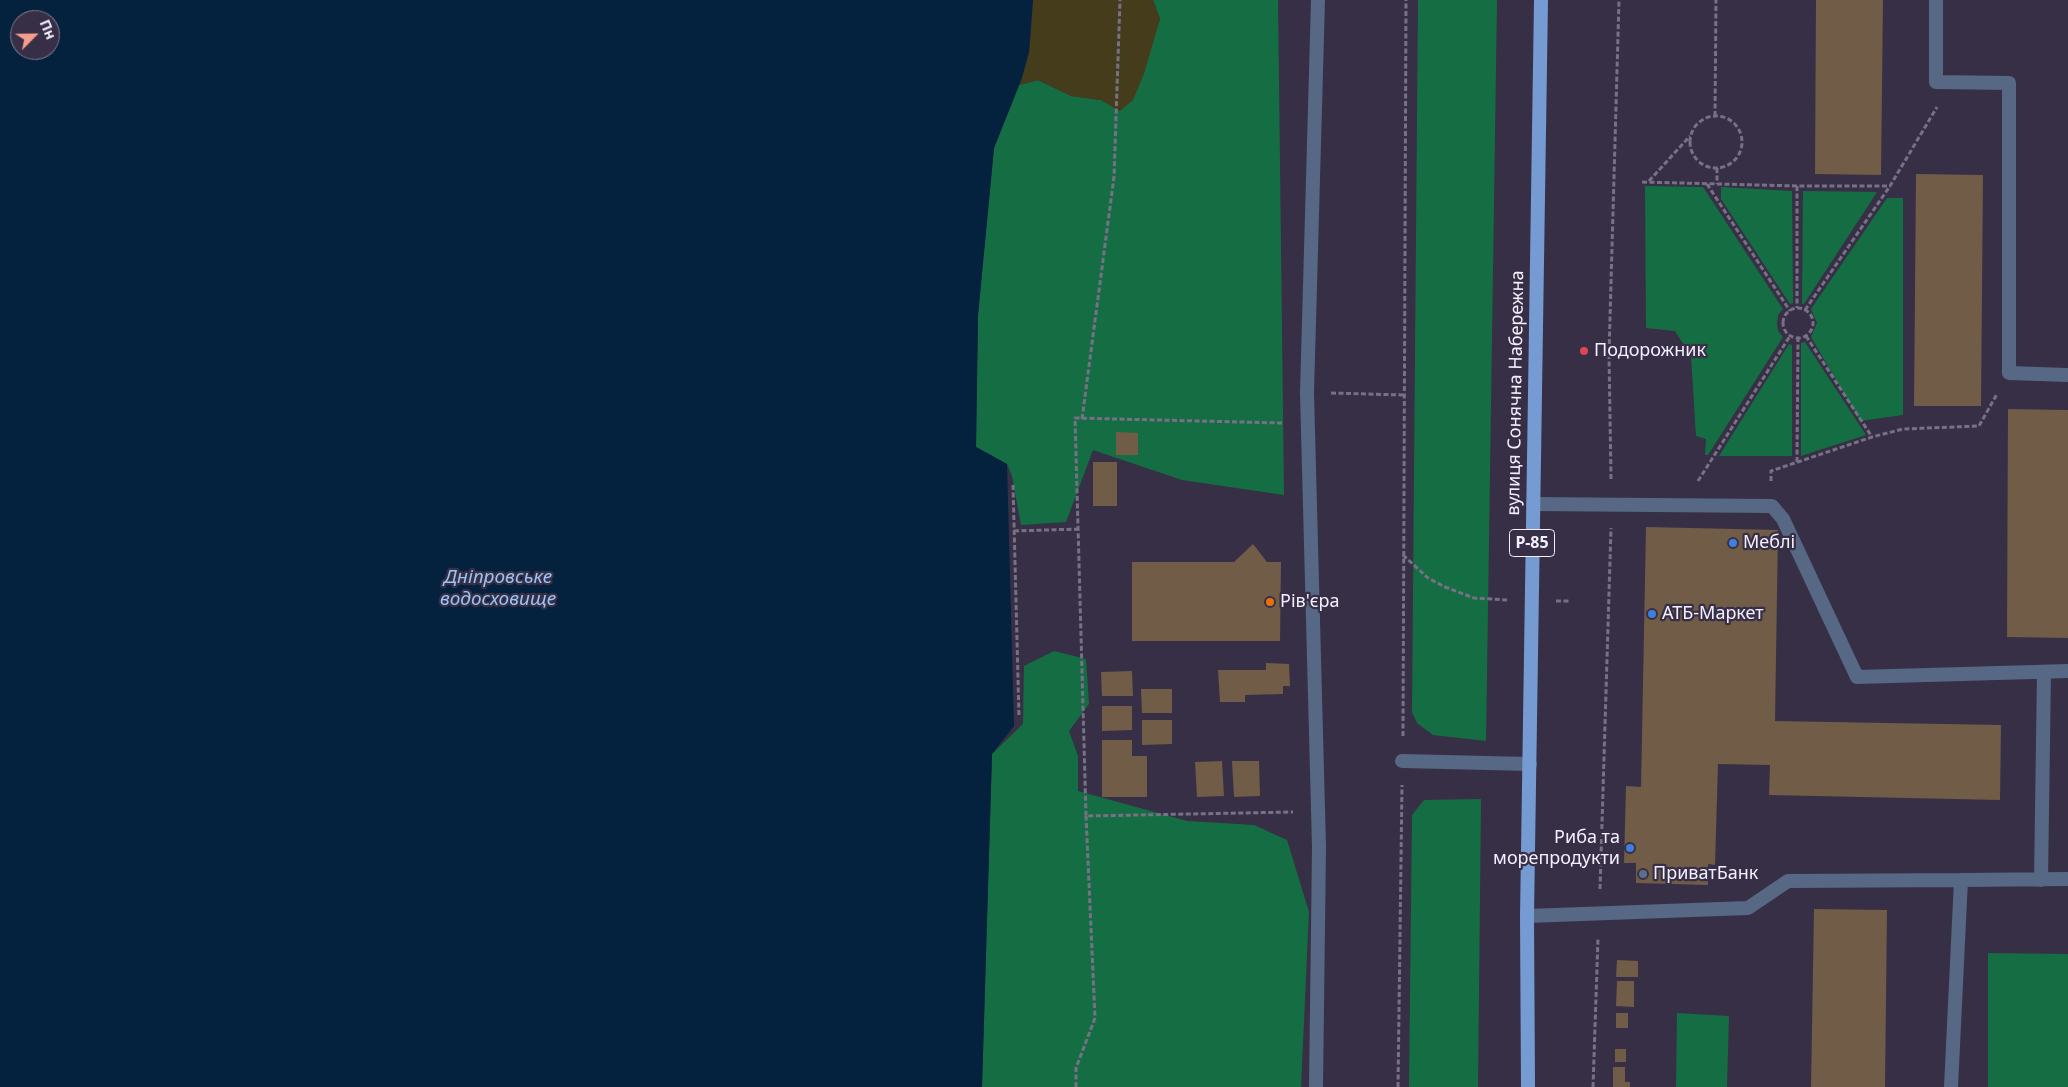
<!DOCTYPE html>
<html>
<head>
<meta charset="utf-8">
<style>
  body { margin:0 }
  #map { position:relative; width:2068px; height:1087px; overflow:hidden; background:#372f46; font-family:"Noto Sans",sans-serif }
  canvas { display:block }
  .north { position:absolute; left:10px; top:10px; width:50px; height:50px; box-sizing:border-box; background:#372f46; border:1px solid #837c90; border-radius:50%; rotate:67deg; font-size:14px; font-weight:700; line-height:20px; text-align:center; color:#f4effe }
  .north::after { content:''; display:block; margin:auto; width:18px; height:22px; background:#f49d8c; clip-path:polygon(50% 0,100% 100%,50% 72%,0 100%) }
</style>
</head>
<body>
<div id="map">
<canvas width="2068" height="1087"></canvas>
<div class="north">Пн</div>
</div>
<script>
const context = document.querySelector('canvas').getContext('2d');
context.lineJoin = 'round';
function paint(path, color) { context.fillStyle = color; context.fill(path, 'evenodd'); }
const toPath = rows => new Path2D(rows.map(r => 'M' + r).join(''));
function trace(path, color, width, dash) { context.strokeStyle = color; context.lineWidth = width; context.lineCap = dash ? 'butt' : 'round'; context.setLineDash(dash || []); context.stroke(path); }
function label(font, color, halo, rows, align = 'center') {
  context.font = font + ' "Noto Sans",sans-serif'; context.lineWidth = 4.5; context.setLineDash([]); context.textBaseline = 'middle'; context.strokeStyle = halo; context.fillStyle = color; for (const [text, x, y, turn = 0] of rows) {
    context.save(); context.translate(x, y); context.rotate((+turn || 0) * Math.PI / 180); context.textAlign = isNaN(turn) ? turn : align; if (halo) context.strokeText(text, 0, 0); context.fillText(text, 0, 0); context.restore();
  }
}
const green = toPath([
  [1153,0,1278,0,1284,495,1182,480,1093,450,1066,522,1021,525,1012,476,1007,464,976,447,978,315,994,148,1019,85,1038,80,1071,96,1101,100,1120,111,1160,19],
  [1418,0,1497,0,1486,741,1433,735,1417,723,1412,712],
  [1645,186,1703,187,1783,309,1778,315,1777,323,1778,331,1783,337,1708,455,1705,455,1706,439,1696,436,1691,356,1675,331,1646,328],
  [1721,187,1792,191,1793,303,1790,304,1721,199],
  [1803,191,1877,192,1804,304,1802,304],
  [1887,198,1903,198,1903,415,1860,421,1811,337,1817,323,1811,309],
  [1805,342,1866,435,1801,456,1801,343],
  [1789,344,1792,345,1792,456,1719,456],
  [1054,651,1086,659,1089,704,1069,731,1078,756,1078,791,1187,821,1254,825,1287,840,1309,912,1301,1087,982,1087,992,754,1023,724,1024,666],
  [1481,799,1478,1087,1409,1087,1412,815,1424,800],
  [1988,953,2068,954,2068,1087,1988,1087],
  [1677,1013,1729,1016,1727,1087,1676,1087]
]);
const sand = toPath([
  [1033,0,1153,0,1160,19,1144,74,1133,100,1120,111,1101,100,1071,96,1038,80,1019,85,1029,52]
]);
const water = toPath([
  [0,0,1033,0,1029,52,1022,78,994,148,978,315,976,447,1007,464,1014,726,992,754,982,1087,0,1087],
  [20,20,50,20,50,50,20,50]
]);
const building = toPath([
  [1816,0,1883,0,1881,175,1815,174],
  [1916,174,1983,175,1981,406,1914,406],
  [2008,409,2068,410,2068,638,2007,637],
  [1116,432,1138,433,1138,455,1116,455],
  [1093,462,1117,462,1117,506,1093,506],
  [1646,527,1778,530,1775,721,2001,725,2000,800,1769,795,1770,765,1718,764,1715,865,1708,864,1708,885,1636,883,1636,863,1624,863,1626,786,1641,787],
  [1253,544,1267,562,1281,562,1280,641,1132,641,1132,562,1234,562],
  [1266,663,1289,664,1290,686,1283,686,1283,694,1245,695,1245,702,1220,702,1218,670,1266,670],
  [1132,671,1133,696,1102,696,1101,672],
  [1141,689,1172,689,1172,713,1142,713],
  [1102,706,1132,706,1132,730,1102,731],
  [1142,720,1172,720,1172,744,1142,745],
  [1102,740,1132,740,1132,756,1147,756,1147,797,1102,797],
  [1222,761,1224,796,1197,797,1195,762],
  [1232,761,1259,761,1260,796,1234,797],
  [1814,909,1887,910,1885,1087,1811,1087],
  [1617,960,1638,961,1638,977,1616,977],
  [1617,981,1634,981,1634,1007,1616,1006],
  [1616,1013,1628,1013,1628,1028,1616,1028],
  [1615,1049,1626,1049,1626,1062,1615,1062],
  [1613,1067,1625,1067,1625,1082,1630,1082,1630,1087,1613,1087]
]);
const path = toPath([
  '1690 142a26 26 0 1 1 52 0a26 26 0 1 1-52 0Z',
  [1715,116,1716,0],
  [1717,168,1717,184],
  [1649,181,1690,136],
  [1642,182,1797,186,1890,186,1937,107],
  [1707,184,1790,311],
  [1797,186,1797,308],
  '1783 323a15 15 0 1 1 30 0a15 15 0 1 1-30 0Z',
  [1805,310,1890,186],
  [1806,336,1872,437],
  [1331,393,1403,395],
  [1082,419,1114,177,1120,0],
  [1282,423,1075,418,1086,816,1293,812],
  [1797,462,1798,338],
  [1611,479,1609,354,1619,0],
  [1698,481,1790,336],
  [1771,481,1771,471,1872,437,1903,429,1979,426,1997,394],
  [1013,485,1019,717],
  [1014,531,1079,529],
  [1403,555,1428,578,1445,587,1474,598,1507,600],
  [1556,601,1570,601],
  [1403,736,1406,0],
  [1600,889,1611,528],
  [1076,1087,1076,1068,1095,1018,1086,816],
  [1398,1087,1402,785],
  [1593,1087,1598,938]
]);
const service = toPath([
  [1936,0,1936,82,2009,83,2009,373,2068,375],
  [1533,504,1772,506,1783,519,1857,677,2068,671],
  [1402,761,1530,764],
  [1961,880,2068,879],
  [2041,880,2044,672],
  [1527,916,1748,908,1788,881,1961,880,1951,1087],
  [1316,1087,1319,847,1307,393,1318,0]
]);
const primary = toPath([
  [1528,1087,1527,916,1541,0]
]);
const markers = [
  [1584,351,5,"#e0444e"],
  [1733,543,5,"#3f7fe0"],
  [1270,602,5,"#e8710a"],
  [1652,614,5,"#3f7fe0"],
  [1630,848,5,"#3f7fe0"],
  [1643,874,5,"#5c6f8a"]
];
const shields = [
  [1532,543,45]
];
const shieldNames = [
  ["Р-85",1532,543]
];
const poiNames = [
  ["Подорожник",1594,351],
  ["Меблі",1743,543],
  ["Рів'єра",1280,602],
  ["АТБ-Маркет",1662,614],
  ["Риба та",1620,838,"right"],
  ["морепродукти",1620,859,"right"],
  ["ПриватБанк",1653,874]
];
const streetNames = [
  ["вулиця Сонячна Набережна",1516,393,-89]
];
const waterNames = [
  ["Дніпровське",498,578],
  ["водосховище",498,600]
];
paint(green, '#156e43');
paint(sand, '#443c1b');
paint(water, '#04213e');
paint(building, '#705c47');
trace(path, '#787185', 3, [5, 2.5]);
trace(service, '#566884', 14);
trace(primary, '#759bd2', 14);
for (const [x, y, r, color] of markers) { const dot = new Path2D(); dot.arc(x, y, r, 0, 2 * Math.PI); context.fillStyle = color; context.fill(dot); trace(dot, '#372f46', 2); }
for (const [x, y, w] of shields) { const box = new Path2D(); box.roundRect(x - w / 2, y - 13.5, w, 27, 4); context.fillStyle = '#372f46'; context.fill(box); trace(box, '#f4effe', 1); }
label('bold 16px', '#f4effe', null, shieldNames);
label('18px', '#f4effe', '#372f46', poiNames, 'left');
label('18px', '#f4effe', '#372f46', streetNames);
label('italic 19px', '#98c3f4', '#372f46', waterNames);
</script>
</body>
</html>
